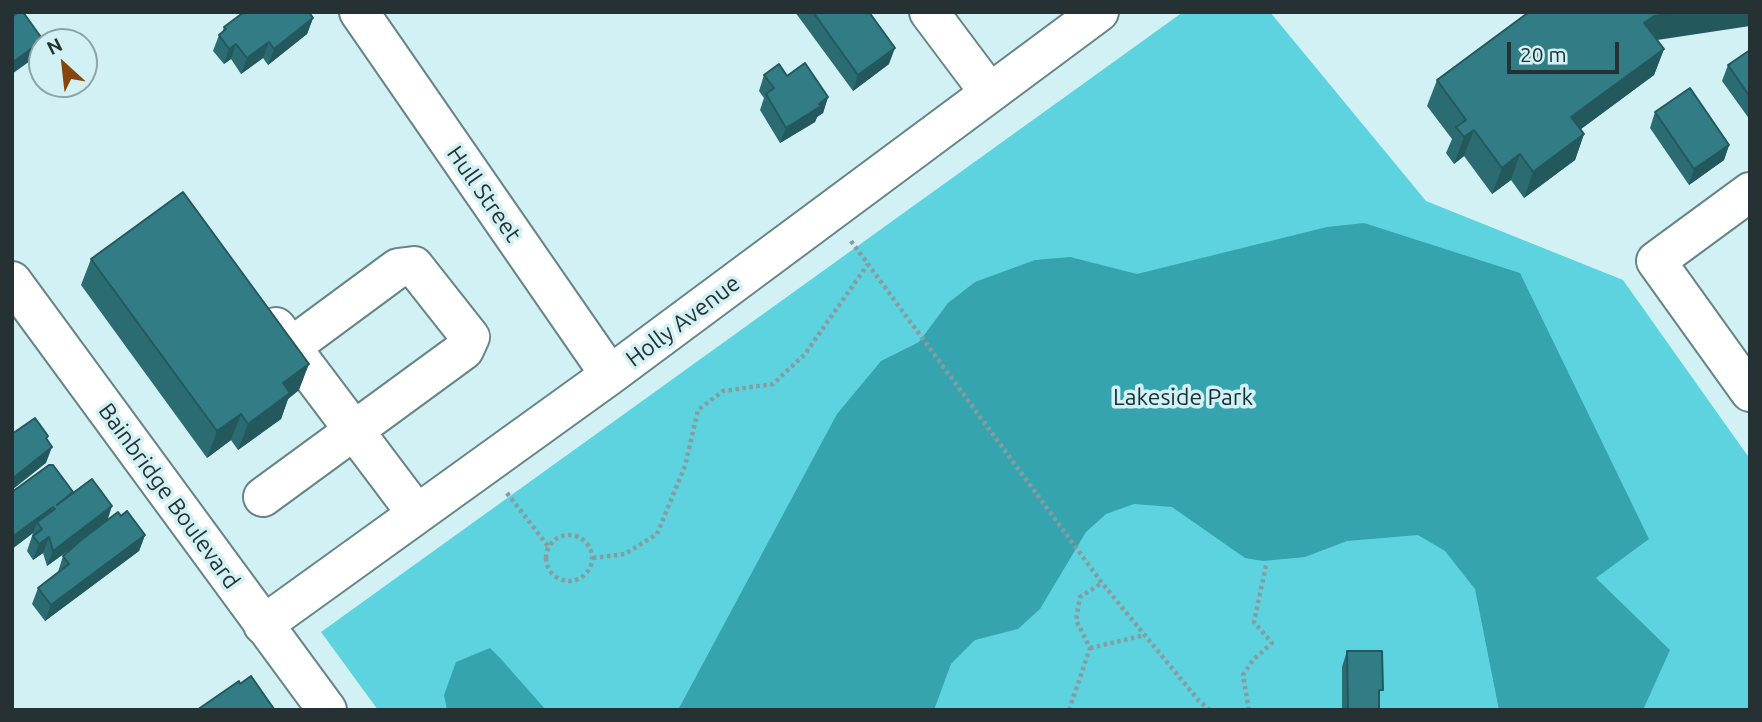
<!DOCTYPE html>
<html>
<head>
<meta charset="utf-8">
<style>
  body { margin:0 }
  #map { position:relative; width:1762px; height:722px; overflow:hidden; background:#d2f1f5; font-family:Ubuntu,sans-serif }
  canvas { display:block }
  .frame { position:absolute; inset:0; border:14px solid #253132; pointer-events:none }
  .north { position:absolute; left:28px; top:28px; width:70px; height:70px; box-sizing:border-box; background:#d2f1f5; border:2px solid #8da4a7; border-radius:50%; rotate:333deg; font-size:19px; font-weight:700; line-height:28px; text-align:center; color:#253132 }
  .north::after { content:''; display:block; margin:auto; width:24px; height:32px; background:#86460e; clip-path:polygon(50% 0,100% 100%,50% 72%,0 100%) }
  .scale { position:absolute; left:1507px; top:42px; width:112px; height:32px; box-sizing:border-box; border:4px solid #253132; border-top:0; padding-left:9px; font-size:21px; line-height:24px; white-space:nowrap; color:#253132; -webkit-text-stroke:5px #d2f1f5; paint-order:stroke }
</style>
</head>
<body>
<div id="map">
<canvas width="1762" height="722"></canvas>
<div class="frame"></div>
<div class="north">N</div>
<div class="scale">20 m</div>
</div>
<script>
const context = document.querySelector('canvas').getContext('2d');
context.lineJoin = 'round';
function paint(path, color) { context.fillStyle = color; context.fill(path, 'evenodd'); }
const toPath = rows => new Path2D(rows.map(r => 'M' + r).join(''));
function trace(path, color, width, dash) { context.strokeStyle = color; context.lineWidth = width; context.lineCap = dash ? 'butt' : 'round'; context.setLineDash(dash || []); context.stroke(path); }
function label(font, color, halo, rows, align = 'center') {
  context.font = font + ' Ubuntu,sans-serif'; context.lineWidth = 7; context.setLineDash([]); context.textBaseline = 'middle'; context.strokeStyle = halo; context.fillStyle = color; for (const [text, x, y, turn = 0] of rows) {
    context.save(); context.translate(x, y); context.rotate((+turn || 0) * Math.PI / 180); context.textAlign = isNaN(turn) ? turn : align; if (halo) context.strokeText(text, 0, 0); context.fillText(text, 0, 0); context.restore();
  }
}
const green = toPath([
  [1183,12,1270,12,1426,201,1623,280,1750,459,1750,710,378,710,321,632]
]);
const water = toPath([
  [1364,223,1520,273,1649,539,1596,578,1670,650,1643,710,1499,710,1475,589,1445,551,1418,535,1347,541,1305,557,1263,561,1245,558,1172,507,1134,504,1106,514,1086,532,1040,609,1018,629,975,640,951,664,934,710,678,710,837,414,881,361,919,342,948,303,975,282,1035,260,1070,257,1137,274,1327,227],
  [490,648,500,658,546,710,447,710,444,695,456,662]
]);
const path = toPath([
  [851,241,1102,583,1199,701,1210,710],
  [507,493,548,546],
  '546 558a23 23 0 1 1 46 0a23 23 0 1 1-46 0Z',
  [593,558,625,554,657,534,685,466,698,410,723,391,773,384,805,354,868,264],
  [1090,648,1145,635],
  [1069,710,1090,648,1076,620,1080,597,1102,583],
  [1249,710,1243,675,1253,660,1272,643,1254,622,1266,565]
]);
const minor = toPath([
  [359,12,610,375],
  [929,12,989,92],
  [1750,192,1656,261,1750,392],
  [276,327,417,514],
  [263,497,464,350,470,337,414,266,398,268,291,347],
  [263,625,610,375,1099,12]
]);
const major = toPath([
  [12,281,327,710]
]);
const wall = toPath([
  [795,12,869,12,889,64,853,91],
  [313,18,307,34,268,65,263,58,241,74,231,59,224,64,213,51,219,35,222,33,224,27],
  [1657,40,1664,49,1654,75,1581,129,1584,134,1575,160,1524,198,1511,180,1492,194,1464,156,1454,164,1446,153,1452,139,1427,106,1437,80],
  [1750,50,1750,120,1722,81,1728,65],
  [764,75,787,76,828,97,823,113,817,117,815,122,780,143,760,110,764,98,759,91],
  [1655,112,1729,145,1724,160,1689,185,1650,128],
  [91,259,299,390,288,399,281,419,238,450,231,440,207,458,81,285],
  [12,492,73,492,72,494,107,521,121,516,145,535,139,551,45,621,32,604,38,588,58,572,63,556,72,548,47,566,43,553,33,560,27,551,33,533,12,549],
  [1347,651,1379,700,1379,710,1342,710,1342,667]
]);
const shadedWall = toPath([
  [1677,12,1750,12,1750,26,1644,42,1644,23,1654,16],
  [313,18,307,34,268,65,274,49],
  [43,40,37,56,12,74,12,63],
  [269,42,263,58,241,74,247,58],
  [236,44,231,59,224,64,229,49],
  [895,48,889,64,853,91,858,75],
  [1664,49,1654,75,1562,143,1571,117],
  [828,97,823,113,817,117,815,122,780,143,786,128],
  [1474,130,1464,156,1454,164,1464,137],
  [1584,134,1575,160,1524,198,1533,172],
  [1729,145,1724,160,1689,185,1694,169],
  [1520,154,1511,180,1492,194,1502,168],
  [309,364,299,390,288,399,281,419,238,450,248,424,283,383],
  [241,414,231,440,207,458,217,431],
  [52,447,46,463,12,490,12,479],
  [112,506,107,522,47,566,53,551],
  [53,507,47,522,37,522,33,533,12,549,12,537],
  [145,535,139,551,45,621,51,605],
  [49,537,43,553,33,560,39,544]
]);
const building = toPath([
  [19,12,23,12,43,40,12,63,12,17,19,12],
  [244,12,309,12,313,18,274,49,269,42,247,58,236,44,229,49,219,35,226,29,224,27,244,12],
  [813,12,869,12,895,48,858,75,813,12],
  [1529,12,1677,12,1654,16,1644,23,1664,49,1571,117,1584,134,1533,172,1520,154,1502,168,1474,130,1464,137,1456,127,1466,120,1437,80,1529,12],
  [1750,50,1750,97,1728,65,1750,50],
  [805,63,828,97,819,104,821,106,786,128,766,94,774,88,764,75,779,64,787,76,805,63],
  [1690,88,1729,145,1694,169,1655,112,1690,88],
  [183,192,309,364,283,383,290,393,248,424,241,414,217,431,91,259,183,192],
  [35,418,48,436,46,438,52,447,12,479,12,434,35,418],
  [49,465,53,465,73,492,57,505,92,479,112,506,53,551,49,537,39,544,33,536,42,529,37,522,55,509,53,507,12,537,12,492,49,465],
  [127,511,145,535,51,605,38,588,69,564,63,556,80,541,118,512,121,516,127,511],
  [1347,651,1382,651,1383,690,1379,690,1379,710,1348,710,1347,651],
  [251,676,274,709,273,710,197,710,239,681,240,684,251,676]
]);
const streetNames = [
  ["Hull Street",484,194,55],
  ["Holly Avenue",683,321,-37],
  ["Bainbridge Boulevard",169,496,54]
];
const parkNames = [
  ["Lakeside Park",1183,397]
];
paint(green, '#5dd3e0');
paint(water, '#35a4af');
trace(minor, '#678487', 42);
trace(major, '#678487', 42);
trace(path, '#869da0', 4.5, [3.5, 3.5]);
trace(minor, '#fff', 38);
trace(major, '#fff', 38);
paint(wall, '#2b6c72');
paint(shadedWall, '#23585d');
paint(building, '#327d85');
trace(building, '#23585d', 2);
label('23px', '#253132', '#d2f1f5', streetNames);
label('23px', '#183033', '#d2f1f5', parkNames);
</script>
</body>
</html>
